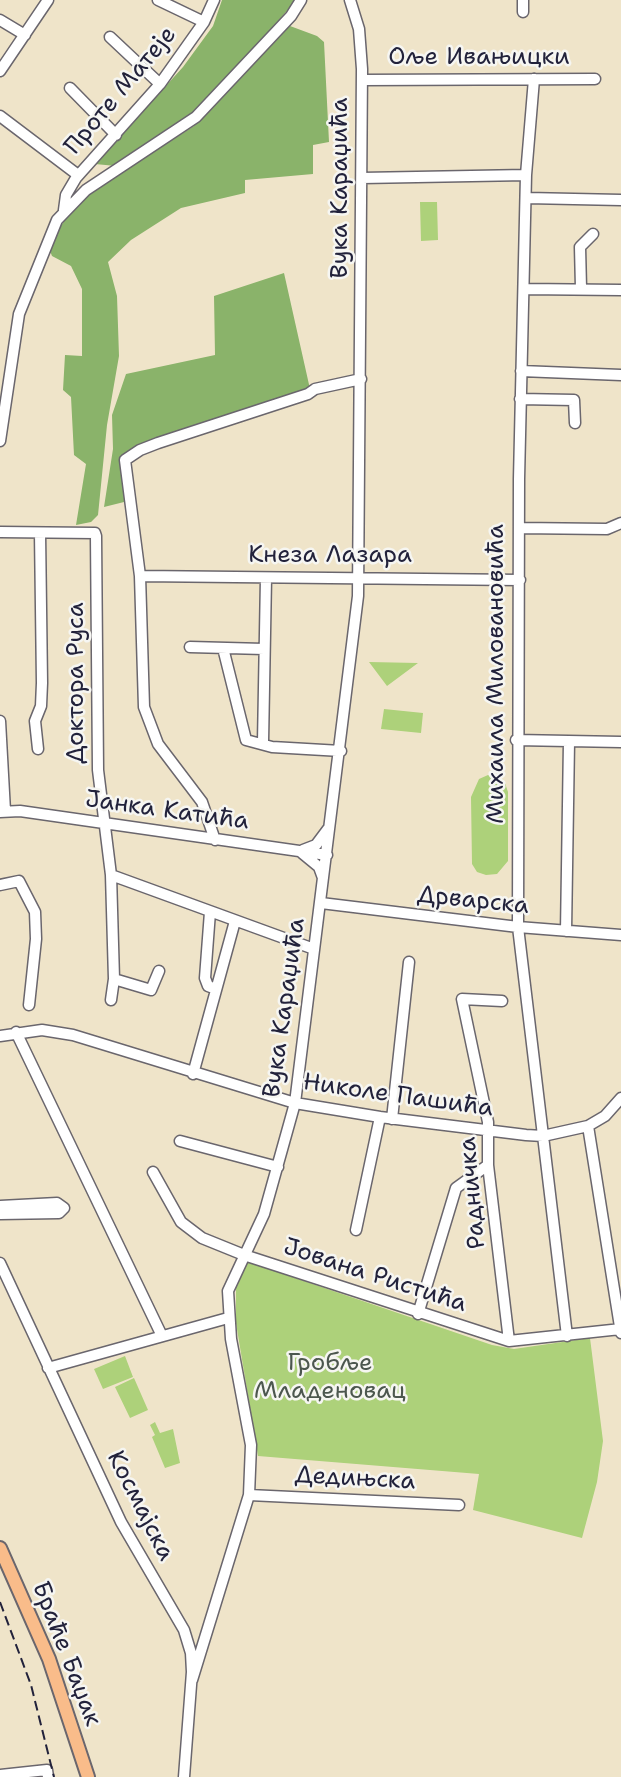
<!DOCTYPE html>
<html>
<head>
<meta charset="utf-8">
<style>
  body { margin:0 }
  canvas { display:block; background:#efe4c9 }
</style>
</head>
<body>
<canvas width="621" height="1777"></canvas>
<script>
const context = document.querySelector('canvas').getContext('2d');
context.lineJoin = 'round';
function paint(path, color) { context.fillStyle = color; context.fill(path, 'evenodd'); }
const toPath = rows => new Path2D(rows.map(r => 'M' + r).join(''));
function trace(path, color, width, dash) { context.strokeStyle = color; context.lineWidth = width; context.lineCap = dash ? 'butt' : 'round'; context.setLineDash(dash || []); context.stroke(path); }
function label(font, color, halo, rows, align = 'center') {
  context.font = font + ' "Shantell Sans",sans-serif'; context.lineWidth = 5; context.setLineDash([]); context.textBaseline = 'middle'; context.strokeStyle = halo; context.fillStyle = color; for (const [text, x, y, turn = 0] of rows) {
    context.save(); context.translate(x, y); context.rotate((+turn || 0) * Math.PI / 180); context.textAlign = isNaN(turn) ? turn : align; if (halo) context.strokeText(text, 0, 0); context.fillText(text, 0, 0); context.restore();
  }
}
const green = toPath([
  [420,202,437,202,438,240,421,241],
  [369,662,418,663,387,686],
  [384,709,423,713,421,733,381,729],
  [488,775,504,780,508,792,508,861,497,874,486,875,477,872,472,864,471,797,479,779],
  [248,1262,492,1345,514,1349,590,1338,603,1441,597,1482,582,1538,473,1510,479,1474,258,1456,236,1323,236,1287],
  [125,1356,133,1377,103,1389,94,1369],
  [134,1378,148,1410,130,1418,115,1387],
  [155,1422,160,1433,173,1429,180,1463,165,1468,152,1437,155,1435,150,1425]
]);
const forest = toPath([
  [222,0,296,0,223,86,187,117,116,166,95,164,183,67,213,26],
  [290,26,317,36,324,42,329,142,313,145,313,174,245,180,245,193,181,208,131,240,108,262,117,296,119,356,107,425,98,515,91,522,76,525,86,464,74,455,71,397,63,390,65,355,82,356,82,289,71,266,52,256,48,246,77,201,194,126],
  [284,273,310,389,124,455,124,502,104,507,113,449,112,415,126,374,215,355,214,296]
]);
const minor = toPath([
  [158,0,204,22],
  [523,12,523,0],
  [0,20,25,35],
  [110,37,160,84],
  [0,71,48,0],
  [362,80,595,79],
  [70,88,116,135],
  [0,116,78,175],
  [526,175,534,79],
  [362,178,526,175,519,479,518,927,567,1336],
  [527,198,621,200],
  [64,210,66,195,76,178,160,84,204,22,214,0],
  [581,288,580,247,593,234],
  [524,289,621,290],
  [521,371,621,375],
  [520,399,574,400,575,423],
  [0,441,19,314,57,220,86,190,196,117,291,16,301,0],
  [519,528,607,529,621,523],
  [0,532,95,533,96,536,98,770,111,875,114,979,111,1000],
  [140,576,520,580],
  [190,647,264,649],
  [223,648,246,740,272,747,341,751],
  [0,721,5,811],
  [516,740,621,742],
  [263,742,266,578],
  [38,749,35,721,41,706,42,683,40,533],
  [0,812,20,811,327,855],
  [215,840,202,802,158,744,144,707,140,576,125,460,140,450,158,443,308,394,315,389,361,379],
  [303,850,316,845,328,829],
  [302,853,319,867,323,878],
  [111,875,314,949],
  [0,885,19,881,35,912,36,939,29,1005],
  [321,903,518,927,621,935],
  [210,912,205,978,208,986,216,989],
  [566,931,569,742],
  [114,979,151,990,159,971],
  [502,1001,462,999,488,1122,488,1165,509,1341],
  [16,1032,162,1336],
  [0,1036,42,1030,73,1035,295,1103,380,1117,526,1135,543,1136,588,1126,605,1116,621,1098],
  [193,1074,235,921],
  [392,1119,409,962],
  [588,1126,621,1333],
  [180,1141,278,1167],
  [153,1172,181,1222,202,1238,244,1255,509,1341,621,1329],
  [0,1206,57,1203,64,1208,59,1213,0,1214],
  [356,1230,380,1117],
  [0,1263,121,1522,184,1630,191,1653,192,1672,184,1777],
  [418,1314,456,1188,488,1165],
  [48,1368,228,1318],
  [249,1495,459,1505],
  [192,1680,249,1495,251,1445,231,1339,228,1291,264,1214,295,1103,358,596,362,69,359,29,350,0],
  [0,1775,47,1770,48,1777]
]);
const major = toPath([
  [0,1548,49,1659,88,1777]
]);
const rail = toPath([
  [0,1602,31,1685,54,1777]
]);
const streetNames = [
  ["Оље Ивањицки",479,58],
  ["Проте Матеје",121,91,-50],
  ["Вука Караџића",341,188,-90],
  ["Кнеза Лазара",330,556],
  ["Михаила Миловановића",497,674,-90],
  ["Доктора Руса",77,683,-90],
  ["Јанка Катића",167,811,8],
  ["Дрварска",473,901,6],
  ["Вука Караџића",285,1008,-82],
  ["Николе Пашића",398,1096,8],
  ["Радничка",473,1193,-95],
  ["Јована Ристића",375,1276,18],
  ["Дедињска",355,1479,3],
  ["Космајска",140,1506,63],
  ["Браће Баџак",66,1654,69]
];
const parkNames = [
  ["Гробље",330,1364],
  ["Младеновац",330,1392]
];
paint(green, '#add17a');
paint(forest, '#8ab36a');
trace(minor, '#6a666d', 13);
trace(major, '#6a666d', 16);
trace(minor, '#fff', 10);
trace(major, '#f9bc8a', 12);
trace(rail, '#22223b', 2, [10, 5]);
label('24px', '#22223b', '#f6f6f2', streetNames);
label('24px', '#4c574e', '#f6f6f2', parkNames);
</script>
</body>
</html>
